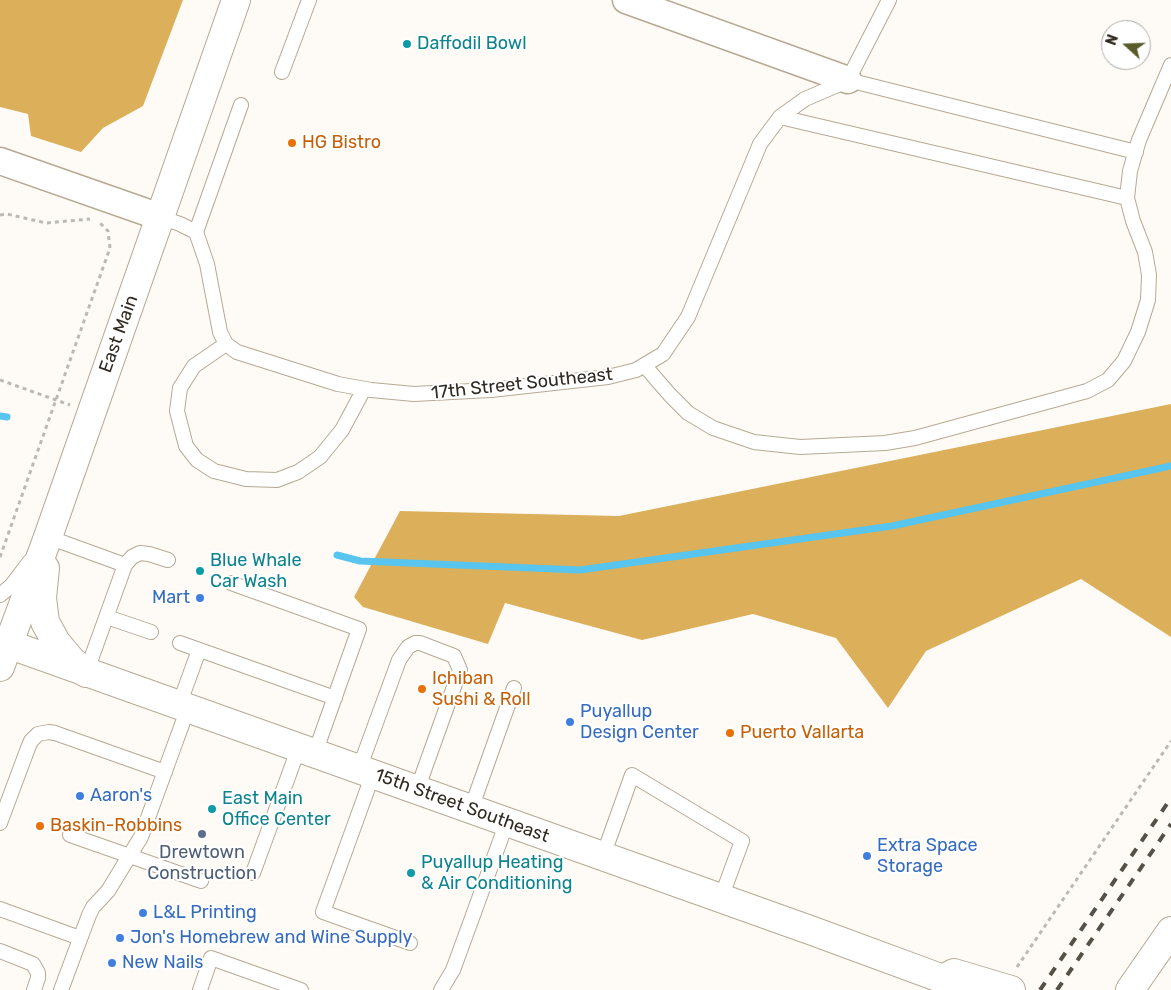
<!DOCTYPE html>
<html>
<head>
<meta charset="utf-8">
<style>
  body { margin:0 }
  #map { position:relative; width:1171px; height:990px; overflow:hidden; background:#fefbf7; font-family:Rubik,sans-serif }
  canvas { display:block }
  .north { position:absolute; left:1101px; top:20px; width:50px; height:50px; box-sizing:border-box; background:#fff; border:1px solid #acaaa6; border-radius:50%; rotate:290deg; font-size:14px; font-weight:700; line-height:20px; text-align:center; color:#2f2a21 }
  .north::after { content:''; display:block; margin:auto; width:18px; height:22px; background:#585c2a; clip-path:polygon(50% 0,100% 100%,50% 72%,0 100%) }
</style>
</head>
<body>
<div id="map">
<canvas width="1171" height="990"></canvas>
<div class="north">N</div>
</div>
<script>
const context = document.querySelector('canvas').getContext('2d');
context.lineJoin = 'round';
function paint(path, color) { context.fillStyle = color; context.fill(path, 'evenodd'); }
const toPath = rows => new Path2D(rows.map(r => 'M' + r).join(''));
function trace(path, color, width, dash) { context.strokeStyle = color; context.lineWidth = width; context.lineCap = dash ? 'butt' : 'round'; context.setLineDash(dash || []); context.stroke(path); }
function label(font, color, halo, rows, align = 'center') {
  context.font = font + ' Rubik,sans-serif'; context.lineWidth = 4; context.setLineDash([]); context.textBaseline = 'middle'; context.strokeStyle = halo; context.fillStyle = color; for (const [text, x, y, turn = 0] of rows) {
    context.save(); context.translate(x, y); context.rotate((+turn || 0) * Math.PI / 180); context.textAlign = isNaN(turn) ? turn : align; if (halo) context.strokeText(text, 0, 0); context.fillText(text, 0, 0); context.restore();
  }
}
const forest = toPath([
  [0,0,183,0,143,106,103,128,81,152,31,136,28,114,0,107],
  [1171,404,1171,637,1081,579,926,651,888,708,836,638,753,614,642,640,505,603,488,644,363,607,354,597,400,511,619,516]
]);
const stream = toPath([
  [0,416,7,417],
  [337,555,360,561,580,570,892,526,1171,466]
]);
const path = toPath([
  [0,215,7,214,46,223,90,219],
  [0,380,70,405],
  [0,557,110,248,108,231,100,223],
  [1017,967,1171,741]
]);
const service = toPath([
  [282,72,309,0],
  [848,80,1136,152],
  [848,80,889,0],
  [780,117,1127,198],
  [160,217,180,224,196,232,207,264,220,332,226,344,237,352,338,384,371,390,414,394,491,390,608,377,636,370,663,354,688,317,760,144,780,117,805,99,847,81],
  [196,232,241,105],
  [226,344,194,366,180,388,177,411,186,446,197,460,214,471,246,479,277,480,298,472,320,457,342,430,364,389],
  [644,365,670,395,688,413,713,428,754,442,800,447,885,443,915,438,1087,391,1108,380,1124,361,1138,332,1148,300,1149,275,1145,252,1133,221,1127,198,1130,171,1139,140,1171,65],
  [46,540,48,537,125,565,86,673],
  [125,565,132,557,140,553,149,554,168,560],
  [231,583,359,629,315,753],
  [0,595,11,586,30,561],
  [107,617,151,632],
  [180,643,335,698],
  [179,705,199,650],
  [359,769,399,660,408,647,415,643,420,643,454,656,460,670,417,790],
  [373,774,323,912,410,943],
  [471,809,514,688],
  [0,823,28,748,31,741,38,734,49,732,55,733,165,772],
  [70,835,201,881],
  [603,856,632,775,742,841,721,898],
  [253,873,299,747],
  [0,909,80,938],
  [0,951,33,964,38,973,38,978,34,990],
  [61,990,89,915,93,907,108,891,141,837,188,708],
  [200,990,211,958,301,990],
  [441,990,453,970,507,822]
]);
const minor = toPath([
  [626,0,848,80],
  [0,161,160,217]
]);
const tertiary = toPath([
  [8,644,810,930,943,979,949,990],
  [943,979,954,973,1011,990],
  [1130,990,1171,931]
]);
const secondary = toPath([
  [45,568,42,598,45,622,56,642,71,660,86,673],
  [0,667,48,537,236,0]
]);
const rail = toPath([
  [1040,990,1171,798],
  [1057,990,1171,824]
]);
const markers = [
  [407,44,5,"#0f9aa8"],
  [292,143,5,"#e8710a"],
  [200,571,5,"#0f9aa8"],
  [200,598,5,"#3f7fe0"],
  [422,689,5,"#e8710a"],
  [570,722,5,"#3f7fe0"],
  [730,733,5,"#e8710a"],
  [80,796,5,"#3f7fe0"],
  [212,809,5,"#0f9aa8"],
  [40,826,5,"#e8710a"],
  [202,834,5,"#5c6f8a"],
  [867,856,5,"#3f7fe0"],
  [411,873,5,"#0f9aa8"],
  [143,913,5,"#3f7fe0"],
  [120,938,5,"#3f7fe0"],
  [112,963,5,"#3f7fe0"]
];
const cultureNames = [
  ["Daffodil Bowl",417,44],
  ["Blue Whale",210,561],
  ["Car Wash",210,582],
  ["East Main",222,799],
  ["Office Center",222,820],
  ["Puyallup Heating",421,863],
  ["& Air Conditioning",421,884]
];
const foodNames = [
  ["HG Bistro",302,143],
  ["Ichiban",432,679],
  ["Sushi & Roll",432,700],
  ["Puerto Vallarta",740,733],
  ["Baskin-Robbins",50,826]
];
const streetNames = [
  ["East Main",119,334,-70],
  ["17th Street Southeast",522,384,-6],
  ["15th Street Southeast",462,806,20]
];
const shopNames = [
  ["Mart",190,598,"right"],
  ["Puyallup",580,712],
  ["Design Center",580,733],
  ["Aaron's",90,796],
  ["Extra Space",877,846],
  ["Storage",877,867],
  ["L&L Printing",153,913],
  ["Jon's Homebrew and Wine Supply",130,938],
  ["New Nails",122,963]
];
const serviceNames = [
  ["Drewtown",202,853],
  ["Construction",202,874]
];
paint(forest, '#dcaf5a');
trace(stream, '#57c5ee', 7);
trace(service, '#b6a994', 16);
trace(minor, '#b6a994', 29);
trace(tertiary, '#b6a994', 30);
trace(secondary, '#b6a994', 30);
trace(path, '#bcb9b3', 3, [4, 4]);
trace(service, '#fff', 14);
trace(minor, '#fff', 26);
trace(tertiary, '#fff', 28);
trace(secondary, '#fff', 28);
trace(rail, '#555148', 4, [9, 9]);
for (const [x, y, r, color] of markers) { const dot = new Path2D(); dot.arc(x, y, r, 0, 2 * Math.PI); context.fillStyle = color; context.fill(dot); trace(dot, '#fff', 2); }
label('18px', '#0d838f', '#fff', cultureNames, 'left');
label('18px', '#c56008', '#fff', foodNames, 'left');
label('18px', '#2f2a21', '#fff', streetNames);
label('18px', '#366cbe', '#fff', shopNames, 'left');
label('18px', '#4e5e75', '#fff', serviceNames);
</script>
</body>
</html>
